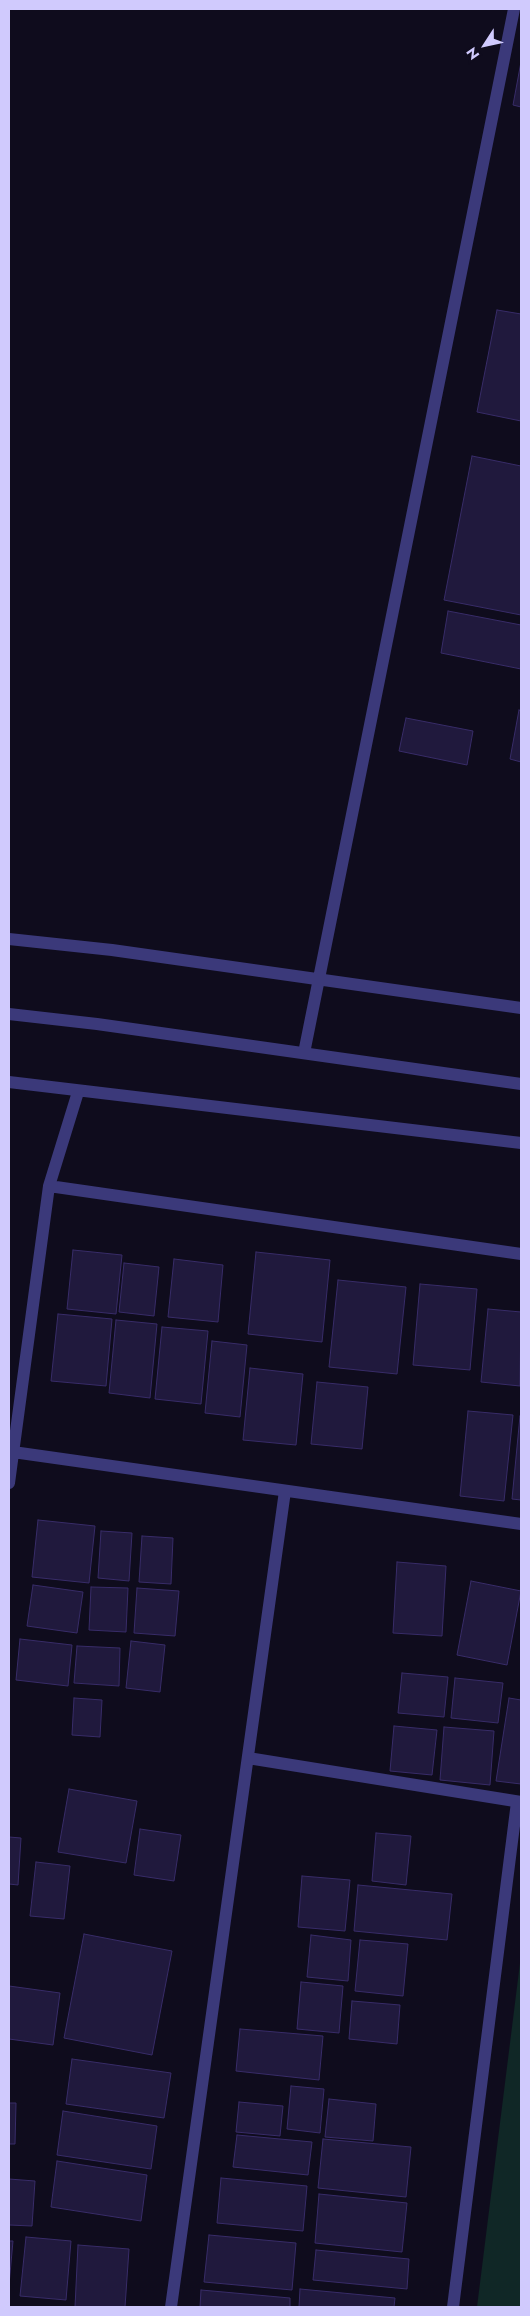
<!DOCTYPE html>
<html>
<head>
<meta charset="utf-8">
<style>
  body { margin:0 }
  #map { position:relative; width:530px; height:2316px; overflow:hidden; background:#0f0c1d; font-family:Jost,sans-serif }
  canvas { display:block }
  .frame { position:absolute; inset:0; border:10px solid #d0cafd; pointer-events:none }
  .north { position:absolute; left:460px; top:20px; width:50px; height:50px; -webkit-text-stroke:4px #0f0c1d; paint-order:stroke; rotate:235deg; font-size:14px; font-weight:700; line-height:20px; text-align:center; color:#d0cafd }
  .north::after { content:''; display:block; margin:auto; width:18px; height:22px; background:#d0cafd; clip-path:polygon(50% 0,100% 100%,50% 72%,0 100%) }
</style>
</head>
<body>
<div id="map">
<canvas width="530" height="2316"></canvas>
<div class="frame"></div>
<div class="north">N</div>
</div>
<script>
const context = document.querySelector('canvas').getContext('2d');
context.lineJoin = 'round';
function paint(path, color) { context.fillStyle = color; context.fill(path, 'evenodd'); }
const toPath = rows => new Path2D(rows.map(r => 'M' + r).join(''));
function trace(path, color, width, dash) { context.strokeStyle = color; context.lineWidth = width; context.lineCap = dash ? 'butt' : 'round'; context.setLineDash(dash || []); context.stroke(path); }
const green = toPath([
  [521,1955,521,2307,477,2307]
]);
const building = toPath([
  [521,62,521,107,513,105,521,62],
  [497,310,521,314,521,421,477,412,497,310],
  [472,456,521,466,521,615,444,600,472,456],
  [448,611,521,625,521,669,441,653,448,611],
  [519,710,521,711,521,762,510,759,519,710],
  [406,718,473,731,467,765,399,751,406,718],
  [73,1250,122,1255,116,1314,67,1309,73,1250],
  [256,1252,330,1260,322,1342,248,1334,256,1252],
  [174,1259,223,1265,218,1322,168,1317,174,1259],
  [124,1263,159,1267,154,1316,119,1312,124,1263],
  [338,1280,406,1287,397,1374,329,1367,338,1280],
  [420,1284,477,1289,470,1370,413,1365,420,1284],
  [488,1309,521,1312,520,1386,481,1382,488,1309],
  [58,1314,112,1319,106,1386,51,1381,58,1314],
  [116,1320,157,1324,150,1398,109,1393,116,1320],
  [162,1327,208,1331,201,1404,155,1399,162,1327],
  [212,1341,247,1345,240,1417,205,1413,212,1341],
  [250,1368,303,1374,296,1445,243,1440,250,1368],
  [317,1382,368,1387,362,1449,311,1444,317,1382],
  [468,1411,513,1415,504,1501,460,1496,468,1411],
  [520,1416,521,1416,521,1500,512,1499,520,1416],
  [38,1520,95,1526,89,1583,32,1577,38,1520],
  [101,1531,132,1533,129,1581,98,1578,101,1531],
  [142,1536,173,1538,171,1584,139,1582,142,1536],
  [397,1562,446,1566,442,1636,393,1633,397,1562],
  [471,1581,521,1591,507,1665,457,1655,471,1581],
  [33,1585,83,1592,77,1633,27,1626,33,1585],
  [91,1587,128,1588,126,1632,89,1630,91,1587],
  [137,1588,179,1591,175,1636,134,1633,137,1588],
  [20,1639,72,1645,68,1686,16,1680,20,1639],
  [131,1641,165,1645,160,1692,126,1688,131,1641],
  [77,1646,120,1648,119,1686,74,1683,77,1646],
  [402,1673,448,1677,444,1717,398,1713,402,1673],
  [455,1678,503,1683,498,1723,451,1718,455,1678],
  [74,1698,102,1700,100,1737,72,1735,74,1698],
  [509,1698,521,1700,521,1784,496,1781,509,1698],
  [394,1726,437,1730,432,1775,390,1771,394,1726],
  [444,1727,494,1731,490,1785,440,1780,444,1727],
  [69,1789,137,1801,126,1863,58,1852,69,1789],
  [140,1829,181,1835,174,1881,134,1875,140,1829],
  [376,1833,411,1836,406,1885,372,1881,376,1833],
  [9,1837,21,1838,18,1885,9,1884,9,1837],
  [36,1862,70,1866,64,1919,30,1916,36,1862],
  [302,1876,350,1880,345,1931,298,1927,302,1876],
  [358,1885,452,1894,447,1940,354,1931,358,1885],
  [84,1934,172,1951,152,2055,64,2038,84,1934],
  [311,1935,351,1940,348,1981,307,1977,311,1935],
  [360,1940,408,1944,403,1996,355,1991,360,1940],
  [301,1982,343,1986,339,2033,297,2029,301,1982],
  [9,1986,60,1993,53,2045,9,2039,9,1986],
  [352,2001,400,2005,397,2044,349,2039,352,2001],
  [240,2029,323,2036,319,2080,236,2071,240,2029],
  [72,2059,171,2073,164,2118,66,2104,72,2059],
  [291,2086,324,2089,320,2133,287,2129,291,2086],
  [329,2099,376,2104,373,2141,325,2137,329,2099],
  [239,2102,283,2106,280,2136,236,2132,239,2102],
  [9,2103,16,2103,15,2144,9,2144,9,2103],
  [63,2111,157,2126,151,2169,57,2155,63,2111],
  [237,2135,312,2142,308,2175,233,2167,237,2135],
  [323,2139,411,2147,406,2197,318,2188,323,2139],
  [57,2161,147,2175,141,2221,51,2207,57,2161],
  [221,2178,307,2186,303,2231,217,2223,221,2178],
  [9,2179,35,2181,32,2226,9,2225,9,2179],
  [319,2194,407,2203,402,2252,315,2243,319,2194],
  [209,2235,296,2243,292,2290,204,2282,209,2235],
  [26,2237,71,2241,66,2300,20,2296,26,2237],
  [9,2241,13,2241,9,2285,9,2241],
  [78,2245,129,2249,125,2307,75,2307,78,2245],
  [316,2250,409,2259,407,2289,313,2280,316,2250],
  [300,2289,395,2298,394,2307,299,2307,300,2289],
  [201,2290,290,2298,290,2307,200,2307,201,2290]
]);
const minor = toPath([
  [9,939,112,950,521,1008],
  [9,1014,97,1024,521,1084],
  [304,1053,514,9],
  [9,1082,521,1143],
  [49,1186,521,1254],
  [13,1452,521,1524],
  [9,1483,49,1186,78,1092],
  [248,1758,521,1802],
  [171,2307,285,1491],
  [453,2307,517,1802]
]);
paint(green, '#102726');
paint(building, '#20193d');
trace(building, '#382c68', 1);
trace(minor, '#3b397a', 12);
</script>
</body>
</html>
